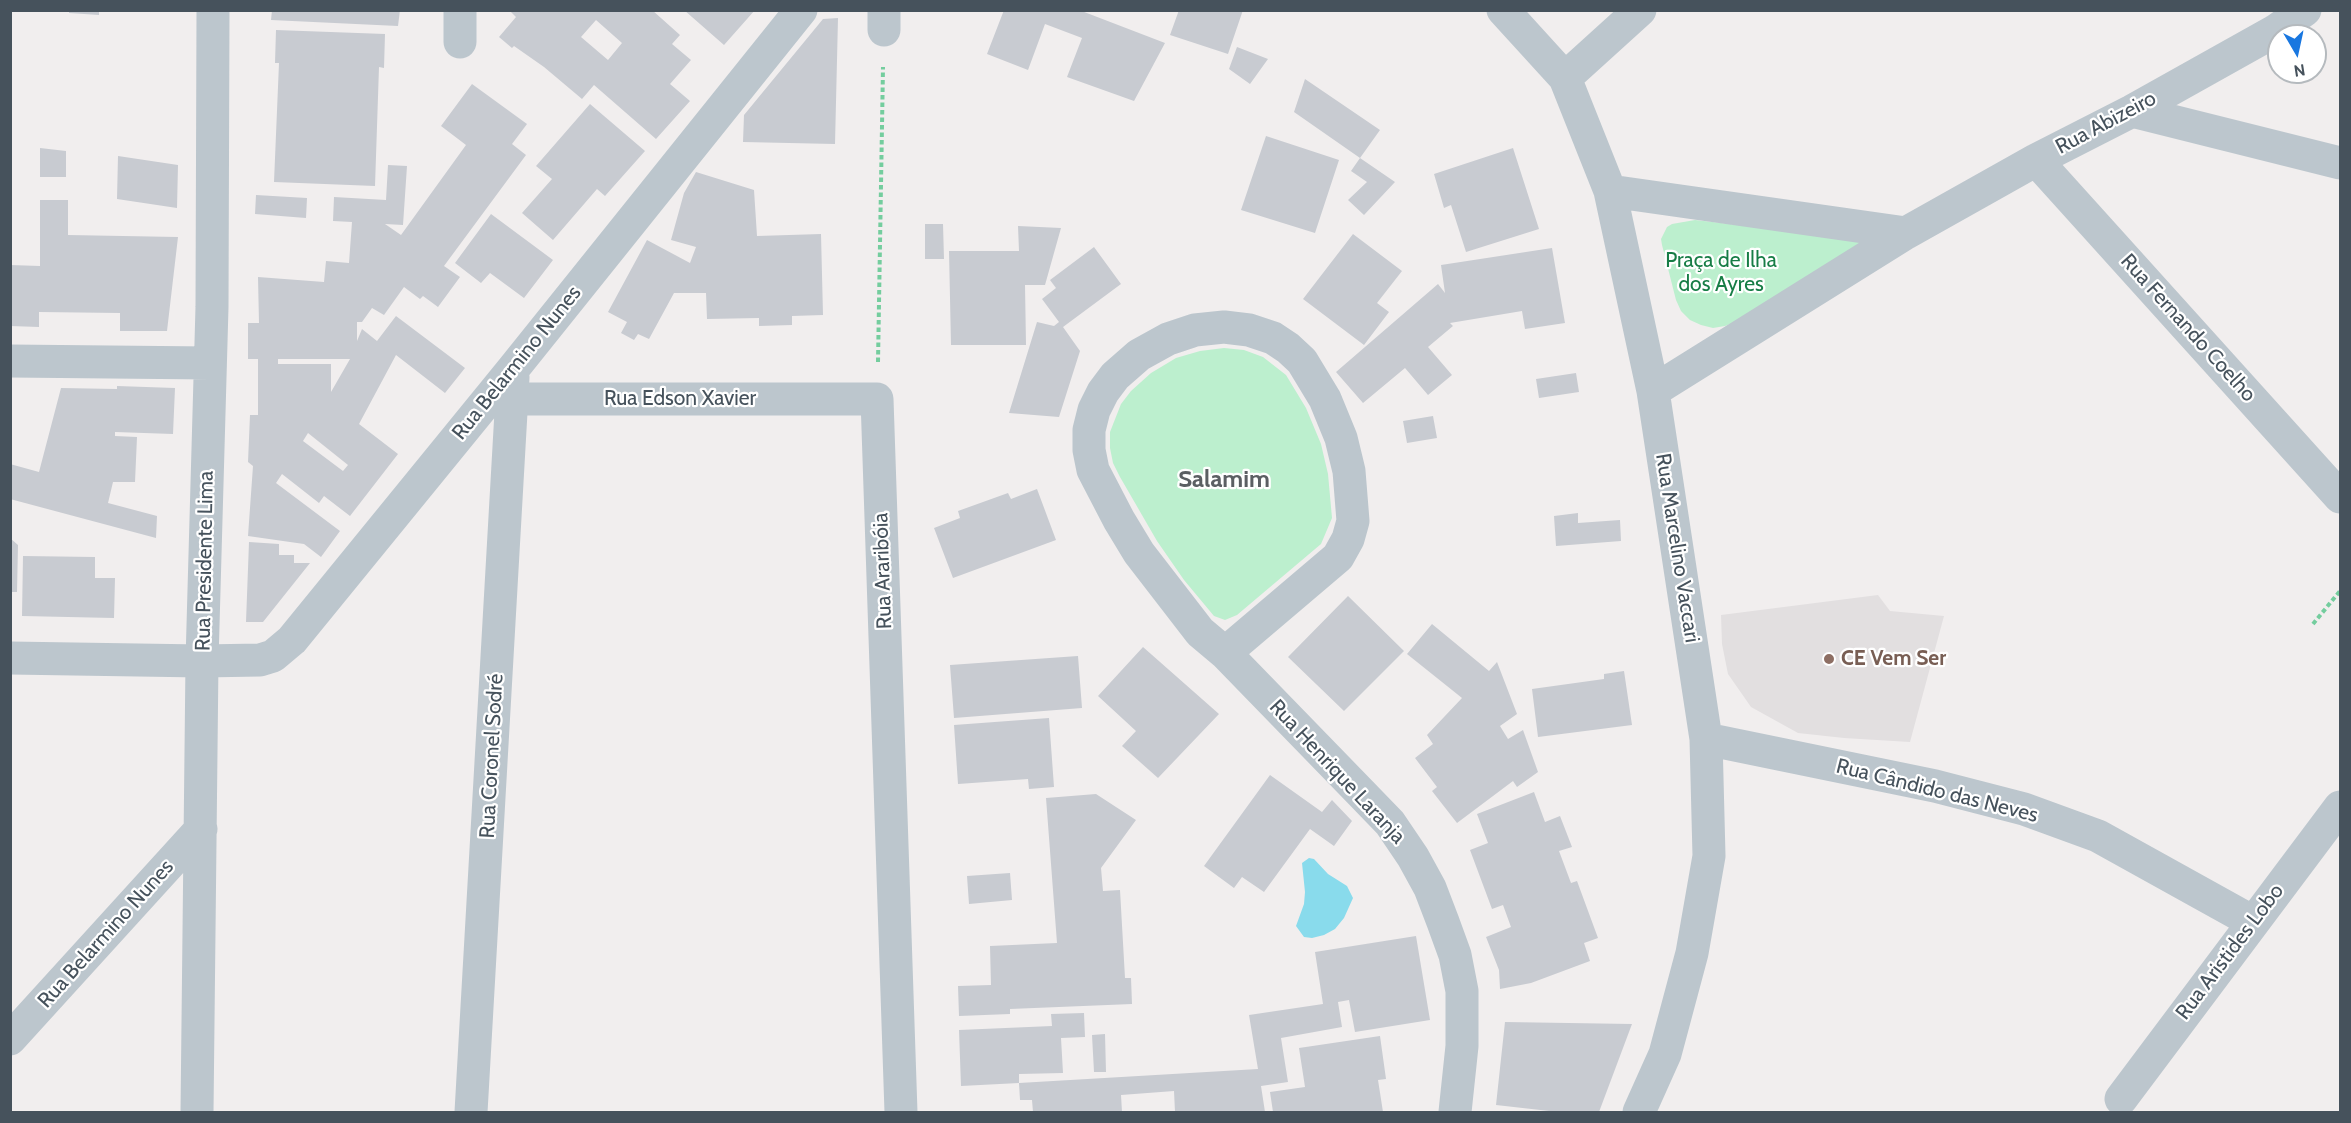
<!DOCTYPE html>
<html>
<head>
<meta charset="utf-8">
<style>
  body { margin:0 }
  #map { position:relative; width:2351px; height:1123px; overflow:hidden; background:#f1eeee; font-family:Cabin,sans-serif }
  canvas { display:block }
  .frame { position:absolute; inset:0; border:12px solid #46525c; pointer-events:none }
  .north { position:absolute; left:2267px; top:24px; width:60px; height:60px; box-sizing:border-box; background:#fff; border:2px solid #b5babe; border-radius:50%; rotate:171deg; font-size:16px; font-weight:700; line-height:24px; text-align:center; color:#46525c }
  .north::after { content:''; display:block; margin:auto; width:21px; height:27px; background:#1977e0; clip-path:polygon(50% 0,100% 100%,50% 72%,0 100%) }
</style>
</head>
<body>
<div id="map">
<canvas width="2351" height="1123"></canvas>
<div class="frame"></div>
<div class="north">N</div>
</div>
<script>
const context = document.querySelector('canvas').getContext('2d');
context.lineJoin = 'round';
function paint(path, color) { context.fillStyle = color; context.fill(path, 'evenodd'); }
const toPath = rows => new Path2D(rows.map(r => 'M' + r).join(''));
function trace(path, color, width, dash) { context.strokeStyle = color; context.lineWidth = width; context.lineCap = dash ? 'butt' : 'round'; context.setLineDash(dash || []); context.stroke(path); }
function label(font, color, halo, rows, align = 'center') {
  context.font = font + ' Cabin,sans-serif'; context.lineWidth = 4.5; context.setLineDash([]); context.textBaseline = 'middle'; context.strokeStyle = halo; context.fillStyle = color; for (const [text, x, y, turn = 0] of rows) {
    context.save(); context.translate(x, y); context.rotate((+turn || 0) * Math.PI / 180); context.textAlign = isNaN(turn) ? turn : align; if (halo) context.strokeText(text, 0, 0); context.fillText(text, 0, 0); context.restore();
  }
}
const education = toPath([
  [1878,595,1890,611,1944,616,1910,742,1844,738,1798,733,1751,707,1728,674,1722,644,1721,615]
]);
const green = toPath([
  [1695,220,1870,240,1736,322,1725,326,1713,328,1701,325,1690,320,1681,311,1676,300,1662,245,1661,239,1667,227,1672,224],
  [1224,348,1244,350,1263,357,1286,375,1306,408,1321,444,1328,474,1332,518,1321,544,1237,615,1225,620,1214,616,1184,580,1157,541,1120,477,1113,463,1110,448,1110,432,1121,404,1131,391,1151,373,1176,358,1200,351]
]);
const water = toPath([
  [1309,858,1314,859,1328,874,1347,886,1353,898,1344,918,1335,929,1324,935,1312,938,1304,937,1296,926,1304,904,1305,892,1302,863]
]);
const building = toPath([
  [69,10,99,10,99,15,69,13],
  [272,10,400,10,398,26,271,20],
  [509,10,652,10,680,35,672,44,691,60,670,84,690,101,656,139,594,85,582,99,544,67,514,46,512,48,499,37,516,17],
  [596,20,622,43,608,60,581,37],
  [684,10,755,10,724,45],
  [1004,10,1079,10,1165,43,1134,101,1067,77,1082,38,1045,24,1028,70,987,54],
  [1179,10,1243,10,1228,54,1170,35],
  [838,18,835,144,743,142,744,115,823,19],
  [276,30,385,34,384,68,379,67,375,186,274,182,279,63,275,63],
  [1237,47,1268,59,1250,84,1229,69],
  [1305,79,1380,130,1360,158,1294,112],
  [472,84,527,124,512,144,526,155,444,266,460,277,438,307,423,296,420,299,404,287,384,315,372,308,362,322,357,322,357,341,362,329,377,341,396,316,465,368,445,393,396,355,359,424,398,454,350,516,324,496,319,503,282,474,276,483,340,531,321,557,304,544,248,536,253,466,248,462,250,415,258,415,258,359,248,359,248,323,259,323,258,277,324,282,326,261,349,263,352,222,333,221,334,197,386,200,388,165,407,166,403,225,385,224,401,235,466,145,441,126],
  [278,359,350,359,331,392,331,364,278,364],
  [308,433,348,465,343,471,303,441],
  [590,104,645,151,605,196,597,189,553,240,522,213,552,179,536,166],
  [1266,136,1339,160,1315,233,1241,210],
  [40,148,66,151,66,177,40,177],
  [1513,148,1539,229,1466,252,1451,205,1444,208,1434,174],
  [118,156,178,165,177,208,117,199],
  [1360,158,1395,182,1364,215,1348,200,1367,182,1351,171],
  [696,172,754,190,757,236,821,234,823,315,792,316,792,325,759,326,759,318,707,319,706,293,674,293,649,339,638,334,634,340,621,333,627,322,608,312,647,240,690,263,696,247,671,240,684,193],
  [256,195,307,198,306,218,255,214],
  [40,200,68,200,68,235,178,237,167,331,120,331,120,313,39,312,39,327,10,326,10,265,40,266],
  [491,214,553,260,524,298,490,273,481,283,455,263],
  [925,224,943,224,944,259,925,259],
  [1018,226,1061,228,1045,285,1025,285,1026,345,951,345,949,251,1019,251],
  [1353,234,1402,271,1377,303,1389,312,1364,345,1303,299],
  [1094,247,1121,284,1063,327,1080,351,1059,417,1009,413,1037,322,1054,326,1059,322,1042,299,1056,288,1050,280],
  [1552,248,1565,323,1525,329,1522,311,1450,323,1453,326,1428,347,1452,375,1428,395,1405,368,1363,403,1336,372,1438,284,1445,293,1441,265],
  [1576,373,1579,392,1539,398,1536,379],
  [117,386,175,388,173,434,115,432,115,436,137,437,135,482,113,482,108,503,157,516,156,538,10,499,10,464,39,472,61,388,117,389],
  [1433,416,1437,438,1407,443,1403,421],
  [1037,489,1056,540,953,578,934,528,960,518,958,511,1008,493,1011,499],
  [1578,513,1578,523,1620,520,1621,541,1556,546,1554,516],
  [10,538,18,545,17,592,10,592],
  [249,542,279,544,279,555,294,555,294,563,310,563,263,622,246,622],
  [23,556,95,557,95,578,115,578,114,618,22,616],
  [1348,596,1404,651,1344,711,1288,657],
  [1432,624,1489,671,1497,662,1517,714,1500,726,1508,739,1523,730,1538,772,1517,787,1513,781,1457,823,1432,791,1437,787,1415,758,1433,744,1427,735,1462,698,1407,654],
  [1143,647,1219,714,1158,778,1122,746,1136,731,1098,696],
  [1078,656,1082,708,954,718,950,665],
  [1624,671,1632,725,1538,737,1532,689,1604,679,1604,674],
  [1049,718,1054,787,1029,789,1028,779,958,784,954,725],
  [1270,775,1322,812,1332,800,1352,821,1334,846,1310,829,1264,892,1242,877,1234,888,1204,866],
  [1534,792,1545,822,1560,816,1572,847,1559,851,1571,883,1577,881,1598,938,1584,943,1590,961,1531,983,1500,989,1499,970,1486,937,1511,927,1503,905,1492,909,1470,850,1488,843,1477,814],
  [1096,794,1136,820,1101,868,1103,891,1120,890,1125,978,1131,978,1132,1004,1010,1009,1010,1014,959,1016,958,986,991,985,990,946,1057,943,1046,798],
  [1010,873,1012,900,969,904,967,876],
  [1416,936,1430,1020,1355,1032,1349,1000,1338,1002,1342,1027,1281,1038,1288,1082,1261,1086,1265,1112,1175,1112,1174,1091,1121,1095,1122,1112,1033,1112,1032,1100,1020,1100,1019,1083,1258,1069,1249,1015,1323,1004,1315,952],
  [1084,1013,1085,1037,1061,1038,1063,1073,1019,1074,1019,1083,961,1086,959,1030,1052,1026,1051,1014],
  [1505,1022,1632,1024,1599,1112,1558,1112,1496,1105],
  [1105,1034,1106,1072,1094,1072,1092,1035],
  [1380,1036,1386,1079,1378,1080,1383,1112,1273,1112,1270,1092,1305,1087,1299,1048]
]);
const path = toPath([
  [878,362,883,67],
  [2313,624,2340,591]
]);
const minor = toPath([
  [460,10,460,42],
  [1503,10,1565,78,1610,191,1653,391,1706,739,1709,856,1692,953,1665,1054,1639,1112],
  [884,30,884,10],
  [1565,78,1640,10],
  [2132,111,2340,163],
  [2036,160,2340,497],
  [1610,191,1906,233],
  [10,361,210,363],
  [1653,391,1906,233,2036,160,2132,111,2275,31,2305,10],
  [512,399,877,399,901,1112],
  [1225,653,1338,557,1348,539,1353,521,1349,471,1341,438,1325,399,1302,361,1288,348,1273,338,1249,330,1224,327,1195,330,1168,339,1139,355,1115,376,1103,392,1094,410,1089,430,1089,450,1093,470,1119,520,1139,553,1200,632,1225,653,1361,793,1390,823,1413,857,1430,888,1443,922,1455,955,1462,991,1462,1046,1455,1112],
  [10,658,202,661,260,660,273,656,292,640,513,369,801,10],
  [1706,739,1935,786,2024,809,2098,836,2253,922],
  [10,1039,201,829],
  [2121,1099,2340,807],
  [197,1112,202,661,212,307,213,10],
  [471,1112,513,377]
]);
const markers = [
  [1829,659,6,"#8d6e63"]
];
const streetNames = [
  ["Rua Abizeiro",2106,123,-28],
  ["Rua Fernando Coelho",2188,328,48],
  ["Rua Belarmino Nunes",517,363,-51],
  ["Rua Edson Xavier",680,399],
  ["Rua Marcelino Vaccari",1677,548,81],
  ["Rua Presidente Lima",205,561,-89],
  ["Rua Araribóia",883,571,-92],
  ["Rua Coronel Sodré",492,756,-87],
  ["Rua Henrique Laranja",1337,772,47],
  ["Rua Cândido das Neves",1937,791,14],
  ["Rua Belarmino Nunes",106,934,-48],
  ["Rua Aristides Lobo",2230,952,-53]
];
const parkNames = [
  ["Praça de Ilha",1721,261],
  ["dos Ayres",1721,285]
];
const educationNames = [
  ["CE Vem Ser",1841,659]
];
const quarterNames = [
  ["Salamim",1224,480]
];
paint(education, '#e2dfe0');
paint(green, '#bcefce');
paint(water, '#89dbec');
paint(building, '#c8cbd1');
trace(path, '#74cd9e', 4, [4.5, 3]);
trace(minor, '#bcc6cd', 33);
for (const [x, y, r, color] of markers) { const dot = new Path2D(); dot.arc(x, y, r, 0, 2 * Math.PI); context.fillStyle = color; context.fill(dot); trace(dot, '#fff', 2); }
label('21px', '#46525c', '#fff', streetNames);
label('21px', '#177d46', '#fff', parkNames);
label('bold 21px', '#785e54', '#fff', educationNames, 'left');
label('bold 24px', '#5b5f63', '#fff', quarterNames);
</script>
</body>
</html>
